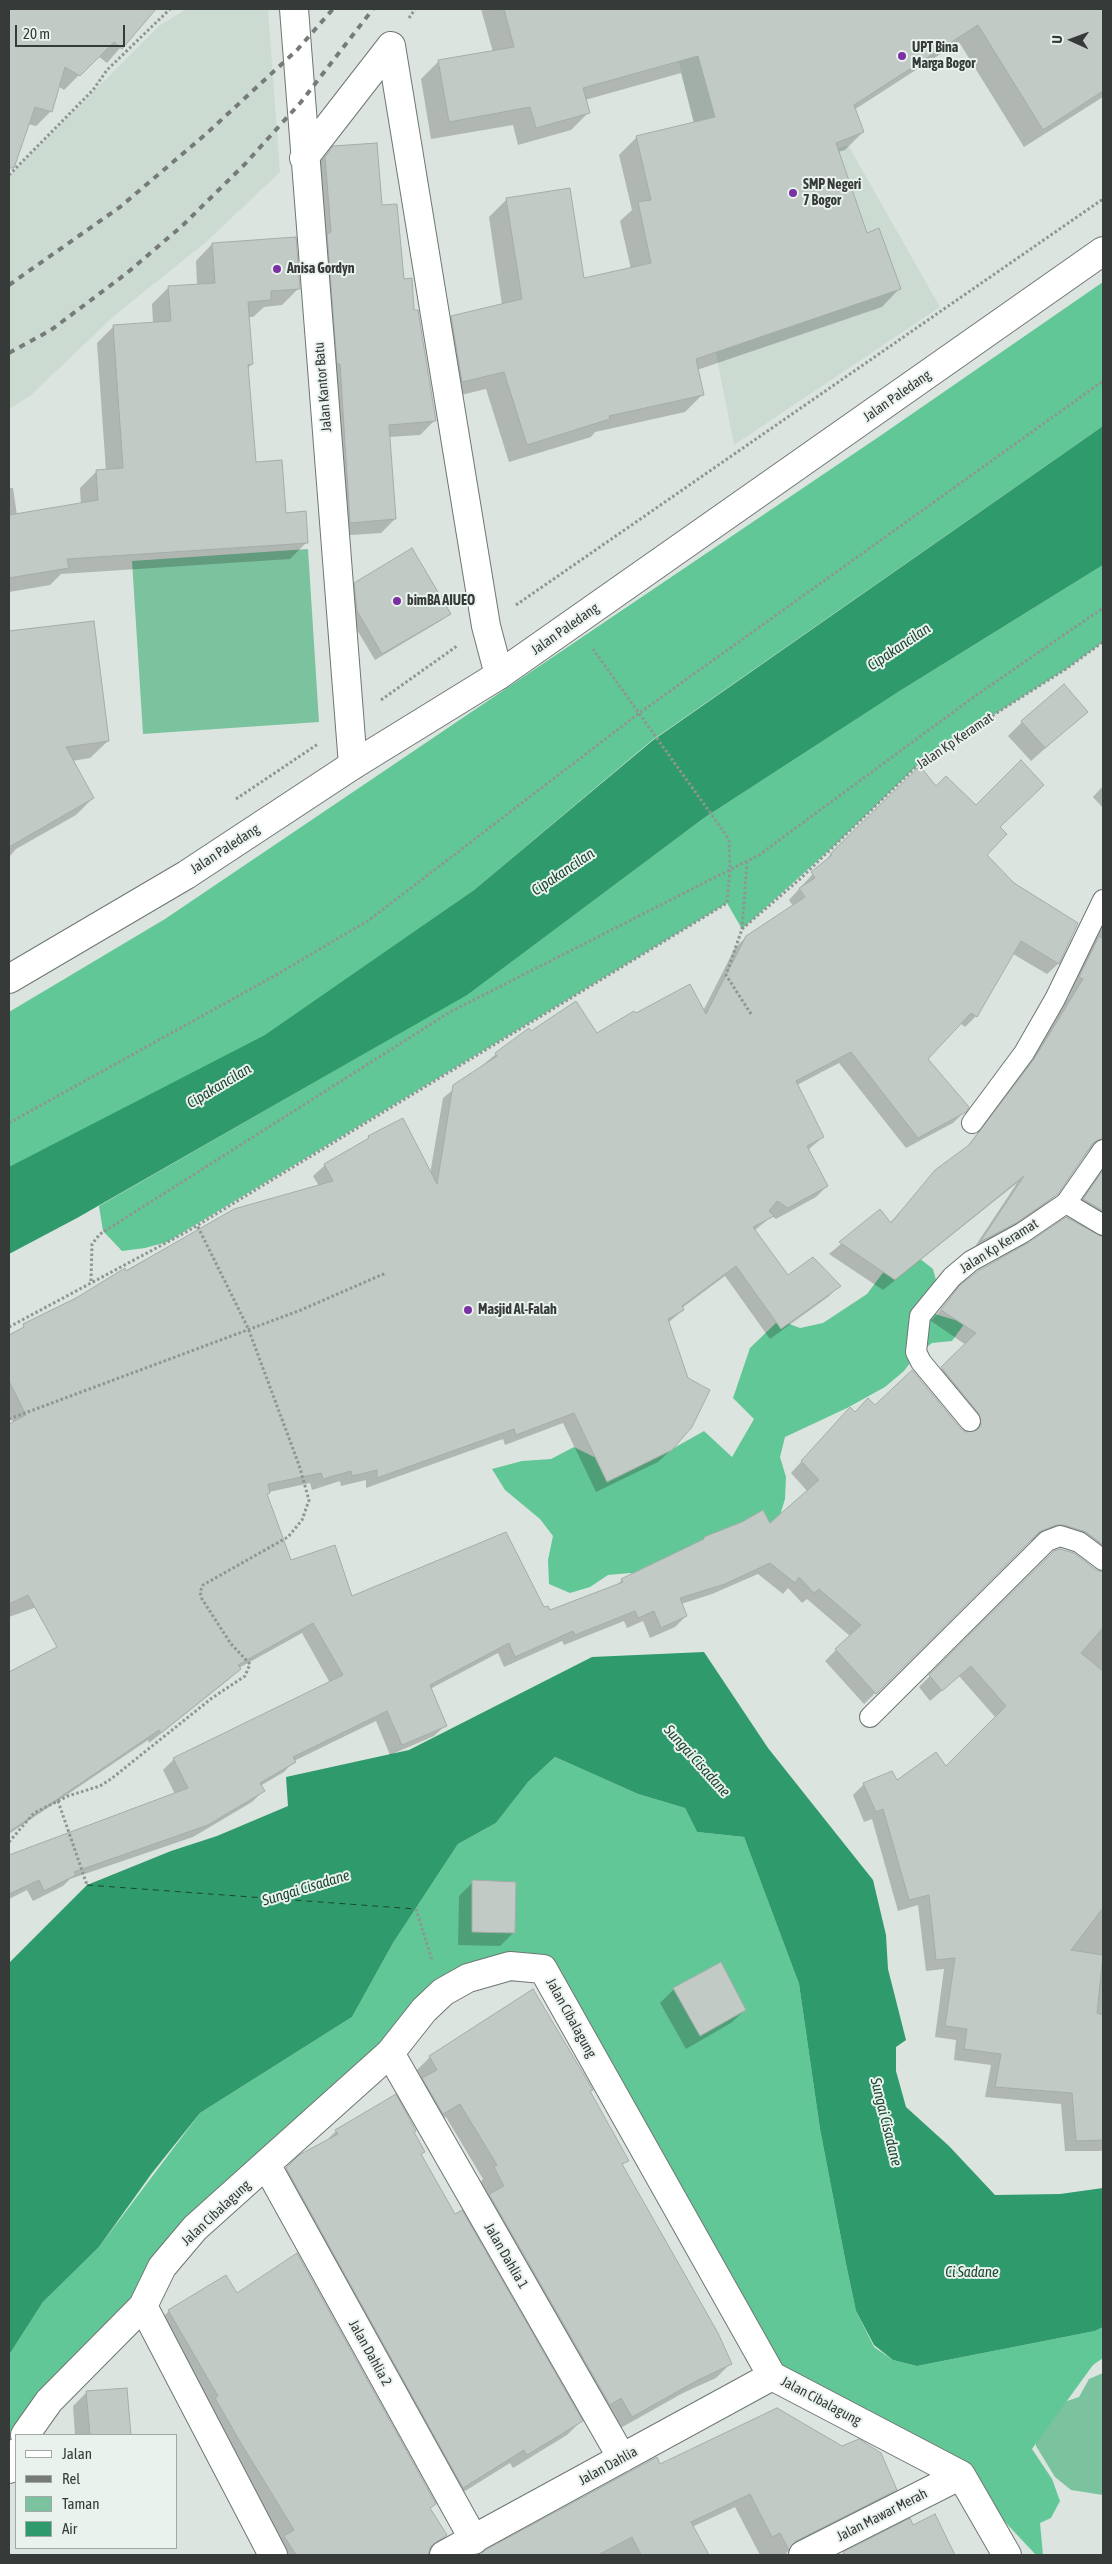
<!DOCTYPE html>
<html>
<head>
<meta charset="utf-8">
<style>
  body { margin:0 }
  #map { position:relative; width:1112px; height:2564px; overflow:hidden; background:#dce4df; font-family:"Asap Condensed",sans-serif }
  canvas { display:block }
  .frame { position:absolute; inset:0; border:10px solid #363a38; pointer-events:none }
  .legend { position:absolute; left:15px; top:2434px; width:162px; height:115px; box-sizing:border-box; background:#e9f2ed; border:1px solid #a1a8a5; margin:0; padding:6px 9px; list-style:none; font-size:15px; color:#363a38 }
  .legend li { display:flex; align-items:center; gap:10px; height:25px }
  .legend b { width:25px; border:1px solid #a1a8a5 }
  .north { position:absolute; left:1047px; top:15px; width:50px; height:50px; -webkit-text-stroke:4px #e9f2ed; paint-order:stroke; rotate:272deg; font-size:14px; font-weight:700; line-height:20px; text-align:center; color:#363a38 }
  .north::after { content:''; display:block; margin:auto; width:18px; height:22px; background:#363a38; clip-path:polygon(50% 0,100% 100%,50% 72%,0 100%) }
  .scale { position:absolute; left:15px; top:25px; width:110px; height:22px; box-sizing:border-box; border:2px solid #363a38; border-top:0; padding-left:6px; font-size:15px; line-height:18px; white-space:nowrap; color:#363a38; -webkit-text-stroke:4px #e9f2ed; paint-order:stroke }
</style>
</head>
<body>
<div id="map">
<canvas width="1112" height="2564"></canvas>
<div class="frame"></div>
<ul class="legend">
<li><b style="height:6px;background:#fff"></b>Jalan</li>
<li><b style="height:6px;background:#767b78"></b>Rel</li>
<li><b style="height:14px;background:#7bc29e"></b>Taman</li>
<li><b style="height:14px;background:#2f9a6c"></b>Air</li>
</ul>
<div class="north">U</div>
<div class="scale">20 m</div>
</div>
<script>
const context = document.querySelector('canvas').getContext('2d');
context.lineJoin = 'round';
function paint(path, color) { context.fillStyle = color; context.fill(path, 'evenodd'); }
const toPath = rows => new Path2D(rows.map(r => 'M' + r).join(''));
function trace(path, color, width, dash) { context.strokeStyle = color; context.lineWidth = width; context.lineCap = dash ? 'butt' : 'round'; context.setLineDash(dash || []); context.stroke(path); }
function label(font, color, halo, rows, align = 'center') {
  context.font = font + ' "Asap Condensed",sans-serif'; context.lineWidth = 4; context.setLineDash([]); context.textBaseline = 'middle'; context.strokeStyle = halo; context.fillStyle = color; for (const [text, x, y, turn = 0] of rows) {
    context.save(); context.translate(x, y); context.rotate((+turn || 0) * Math.PI / 180); context.textAlign = isNaN(turn) ? turn : align; if (halo) context.strokeText(text, 0, 0); context.fillText(text, 0, 0); context.restore();
  }
}
const built = toPath([
  [186,9,268,9,280,172,206,242,115,315,30,396,9,409,9,176,159,26],
  [666,9,772,9,816,156,848,145,940,307,734,445,705,298,719,230]
]);
const green = toPath([
  [308,549,319,722,143,734,132,561],
  [1103,2373,1103,2495,1071,2490,1055,2477,1036,2446,1036,2426,1058,2404,1079,2397,1089,2379]
]);
const forest = toPath([
  [1103,282,1103,426,651,741,474,890,267,1035,9,1168,9,1012,165,919,880,436],
  [1103,565,1103,642,1066,669,924,759,837,843,742,929,727,903,167,1242,145,1248,122,1251,103,1231,99,1206,379,1045,489,978,704,818,893,695],
  [897,1254,919,1258,933,1269,936,1280,930,1288,935,1297,925,1311,965,1323,952,1341,932,1343,916,1355,904,1371,885,1387,847,1408,785,1437,780,1457,786,1477,785,1499,778,1522,673,1583,630,1573,608,1575,590,1587,570,1593,549,1584,548,1560,553,1536,540,1519,505,1490,492,1469,522,1461,551,1459,574,1447,594,1457,617,1460,665,1453,704,1431,732,1457,754,1419,733,1398,750,1348,779,1320,800,1328,823,1323,867,1294],
  [555,1757,638,1794,685,1808,697,1832,744,1837,799,1984,820,2129,846,2264,856,2311,874,2347,893,2360,917,2366,1095,2331,1103,2327,1103,2358,1093,2365,1032,2449,1052,2479,1060,2501,1051,2518,1040,2523,1043,2555,1036,2555,961,2475,772,2376,543,1969,468,1978,195,2228,9,2469,9,2355,43,2302,99,2247,200,2113,352,2017,393,1943,458,1844,496,1823,528,1782]
]);
const water = toPath([
  [1103,426,1103,565,898,692,704,818,467,995,77,1218,9,1254,9,1167,265,1035,474,890,652,741],
  [704,1652,768,1748,873,1880,886,1935,888,1969,906,2040,896,2047,896,2071,906,2107,949,2146,995,2195,1060,2194,1103,2188,1103,2327,1095,2331,917,2366,893,2360,874,2345,856,2311,846,2264,820,2129,799,1984,744,1837,697,1832,685,1808,638,1794,555,1757,528,1782,496,1823,458,1844,393,1943,352,2017,200,2113,152,2173,99,2247,43,2302,9,2355,9,1963,87,1885,171,1851,217,1836,288,1806,286,1777,409,1750,592,1657]
]);
const shadow = toPath([
  [9,9,109,9,108,13,115,9,154,9,107,63,98,56,64,90,58,86,51,111,36,126,28,124,19,150,9,161],
  [481,9,1103,9,1103,97,1024,147,959,42,854,110,863,132,845,150,838,152,866,234,899,289,882,307,697,370,703,394,685,412,595,432,591,437,509,462,486,389,444,399,434,335,452,317,502,305,489,217,507,199,583,279,631,269,620,221,632,210,619,155,637,137,694,123,681,73,585,100,589,112,571,130,518,145,513,125,431,139,421,79,439,61,493,52],
  [333,148,381,207,413,312,434,421,420,435,389,437,395,519,381,533,336,536,319,162],
  [212,244,299,288,282,305,264,307,253,317,248,317,252,364,247,369,255,463,285,514,307,542,290,559,61,574,50,585,9,592,9,488,13,488,17,515,81,505,80,488,97,471,106,471,97,343,114,326,153,323,152,304,169,287,197,285,196,261],
  [355,584,449,614,442,620,375,660,350,618,348,591],
  [93,622,108,741,90,758,72,761,93,798,76,815,16,849,9,857,9,632],
  [1086,712,1031,761,1008,736,1022,722],
  [1103,786,1103,808,1093,797],
  [936,788,998,827,986,855,1013,884,1077,924,1058,964,1047,974,1013,954,976,1016,965,1027,960,1023,926,1059,965,1111,953,1123,906,1148,839,1063,797,1085,823,1137,808,1150,827,1186,816,1197,776,1219,772,1216,754,1231,788,1277,839,1286,828,1297,770,1339,725,1276,682,1308,683,1310,668,1323,670,1451,658,1462,596,1492,563,1423,505,1445,503,1439,366,1488,366,1480,341,1486,340,1481,312,1490,310,1483,269,1492,266,1496,291,1562,351,1597,544,1609,549,1612,615,1587,622,1580,700,1542,704,1538,770,1525,808,1492,791,1473,839,1420,875,1407,970,1433,969,1425,931,1379,966,1345,931,1321,961,1286,1097,1236,1103,1236,1103,1570,1099,1562,1044,1536,1026,1543,864,1704,825,1661,850,1636,807,1599,802,1603,788,1588,783,1594,758,1574,712,1594,681,1604,686,1616,675,1627,650,1638,643,1621,627,1628,624,1621,564,1645,562,1641,504,1667,498,1653,430,1689,446,1725,434,1736,390,1755,376,1721,294,1761,284,1772,260,1786,263,1791,252,1802,193,1837,70,1879,63,1886,33,1901,27,1890,9,1899,9,1856,175,1794,163,1770,174,1759,330,1683,302,1633,239,1668,228,1680,149,1743,148,1740,9,1834,9,1673,184,1584,173,1558,9,1617,9,1483,40,1535,63,1522,9,1414,9,1335,235,1210,319,1186,313,1176,325,1165,363,1143,369,1137,430,1174,443,1098,496,1054,531,1033,596,1035,635,1015,703,1011,735,948,746,937,793,906,789,900,831,854],
  [1103,918,1103,1233,1073,1211,1102,1169,1103,1156,1093,1149,1089,1150,1057,1194,1045,1205,1003,1234,972,1251,1017,1183,883,1290,829,1254,880,1211,890,1223,936,1171,964,1151,1023,1072,1070,994,1067,992],
  [1054,1552,1073,1554,1101,1573,1103,1572,1103,2151,1065,2151,1061,2104,985,2097,991,2065,954,2060,956,2040,935,2037,944,1969,926,1971,918,1905,898,1911,872,1819,864,1822,853,1795,864,1784,896,1781,945,1768,996,1718,959,1676,930,1701,919,1687],
  [473,1882,514,1932,500,1946,458,1945,459,1896],
  [674,1989,745,2010,731,2023,686,2049,660,2003],
  [533,1991,627,2160,622,2165,730,2364,716,2378,683,2393,617,2430,476,2209,488,2196,481,2182,483,2179,446,2117,429,2127,416,2071,430,2057],
  [336,2131,412,2133,420,2155,455,2215,581,2421,567,2435,513,2468,510,2463,449,2501,273,2182,287,2168,325,2142],
  [236,2295,435,2504,429,2509,446,2535,428,2552,427,2555,274,2555,155,2325,169,2311],
  [126,2389,129,2435,75,2435,73,2406,87,2392],
  [656,2458,660,2466,896,2489,882,2503,787,2552,786,2555,760,2555,735,2507,692,2527,708,2555,479,2555],
  [935,2516,953,2555,840,2555,910,2520,913,2527]
]);
const ferry = toPath([
  [87,1885,416,1909]
]);
const building = toPath([
  [9,9,156,9,122,49,114,42,80,76,65,67,52,112,35,107,14,168,9,168,9,9],
  [504,9,1103,9,1103,91,1043,130,978,25,854,105,864,132,836,143,867,233,879,228,901,289,696,359,704,395,609,416,610,419,527,445,504,372,462,382,451,316,522,299,506,198,570,188,584,278,651,263,638,202,651,200,636,136,715,117,698,56,583,88,590,113,536,128,530,107,449,122,438,60,514,47,504,9],
  [377,143,382,205,397,204,404,279,412,278,414,310,418,310,420,323,436,421,389,425,396,519,350,523,340,364,337,364,327,234,331,232,325,157,333,146,377,143],
  [296,237,300,289,271,291,271,300,248,302,253,364,248,365,256,462,282,460,286,513,306,511,308,543,67,559,69,568,9,578,9,515,98,500,96,470,123,468,113,325,171,321,168,286,215,283,212,243,296,237],
  [412,548,451,614,382,654,357,611,354,583,412,548],
  [94,621,109,741,66,747,94,798,9,847,9,631,94,621],
  [1064,684,1088,712,1045,748,1021,721,1064,684],
  [1021,760,1044,785,1000,827,1007,834,987,855,1014,883,1078,923,1059,964,1021,941,977,1017,971,1013,928,1059,969,1107,966,1112,918,1138,851,1052,796,1081,824,1137,807,1146,828,1186,788,1208,777,1201,769,1211,774,1216,753,1227,788,1275,813,1257,841,1286,781,1329,736,1266,682,1306,684,1310,668,1319,688,1378,710,1390,692,1427,672,1450,607,1482,574,1413,516,1435,514,1429,377,1478,377,1470,352,1476,351,1471,323,1479,321,1473,268,1484,270,1493,267,1494,291,1560,335,1545,352,1596,506,1532,544,1607,548,1606,550,1610,623,1582,621,1579,704,1539,704,1537,742,1522,763,1510,770,1523,819,1480,801,1461,850,1407,855,1412,868,1398,875,1405,912,1370,961,1429,966,1432,977,1430,981,1425,979,1414,941,1367,976,1333,941,1310,960,1285,978,1271,1028,1243,1066,1217,1103,1237,1103,1545,1086,1532,1064,1525,1056,1525,1039,1532,876,1694,835,1649,861,1625,819,1589,814,1593,799,1577,795,1583,770,1563,725,1584,680,1598,687,1616,661,1628,654,1611,638,1618,635,1611,575,1635,573,1631,515,1657,509,1643,430,1685,447,1726,402,1745,387,1711,293,1757,296,1762,260,1783,265,1791,208,1825,74,1872,76,1875,44,1891,39,1880,9,1894,9,1855,188,1788,173,1758,343,1675,313,1623,238,1665,241,1669,161,1733,159,1730,9,1832,9,1672,57,1647,28,1595,9,1604,9,1424,26,1415,9,1381,9,1335,24,1327,23,1324,76,1298,125,1268,126,1271,234,1209,333,1181,324,1164,369,1138,368,1136,403,1118,437,1184,453,1085,497,1056,495,1053,529,1028,531,1031,576,1001,597,1033,634,1011,636,1013,690,984,706,1014,746,936,805,897,799,888,815,878,811,872,832,855,830,854,920,766,936,786,946,776,976,805,1021,760],
  [1099,936,1103,939,1103,1138,1093,1143,1058,1194,1016,1223,980,1242,1024,1176,895,1280,839,1242,880,1209,891,1223,935,1170,969,1145,1034,1059,1083,979,1079,977,1099,936],
  [1103,1170,1103,1211,1083,1199,1103,1170],
  [1060,1549,1074,1553,1096,1570,1103,1572,1103,1628,1081,1653,1103,1671,1103,1908,1071,1950,1103,1955,1097,2013,1103,2015,1103,2140,1076,2141,1072,2093,995,2087,1001,2054,964,2049,967,2029,945,2026,955,1958,936,1960,929,1895,909,1900,883,1809,876,1812,863,1783,892,1771,897,1780,936,1752,946,1766,1006,1706,971,1666,942,1691,929,1675,1054,1551,1060,1549],
  [472,1880,516,1882,515,1933,472,1932,472,1880],
  [721,1962,746,2010,700,2036,673,1988,721,1962],
  [533,1989,593,2090,590,2091,629,2161,622,2164,718,2333,732,2364,698,2380,632,2417,621,2398,610,2405,489,2194,504,2186,494,2167,497,2165,460,2104,443,2114,422,2078,437,2070,429,2056,533,1989],
  [396,2094,416,2131,414,2132,425,2152,421,2154,455,2214,462,2210,583,2421,527,2455,524,2450,463,2488,286,2168,299,2155,338,2134,335,2130,396,2094],
  [297,2253,436,2504,430,2508,447,2535,431,2546,428,2555,296,2555,284,2536,294,2530,239,2440,215,2398,218,2396,168,2310,226,2275,237,2293,297,2253],
  [127,2388,131,2435,90,2435,86,2391,127,2388],
  [777,2408,842,2446,859,2439,881,2453,897,2490,796,2541,789,2550,780,2533,772,2537,750,2494,691,2522,709,2555,641,2555,632,2537,598,2555,476,2555,657,2457,660,2464,777,2408],
  [935,2514,955,2555,845,2555,843,2552,910,2518,913,2525,935,2514]
]);
const path = toPath([
  [409,18,415,9],
  [9,175,93,90,107,70,170,9],
  [516,605,1103,199],
  [381,700,457,646],
  [236,799,318,744],
  [742,929,747,862],
  [751,1014,726,975,742,929,800,879,924,759,1066,669,1103,642],
  [9,1123,276,975,369,920,638,714,1103,381],
  [91,1281,92,1244,100,1234,450,1012,759,855,975,696,1103,608],
  [9,1327,188,1231,727,903,730,871,729,839,593,649],
  [9,1419,301,1310,386,1273],
  [58,1801,87,1885],
  [9,1842,34,1813,68,1796,100,1786,111,1779,212,1698,245,1676,250,1664,231,1644,202,1599,200,1592,203,1585,288,1537,302,1520,309,1500,299,1465,248,1328,197,1225],
  [416,1909,432,1960]
]);
const lane = toPath([
  [972,1123,1024,1053,1055,999,1103,900],
  [1066,1203,1103,1225],
  [970,1421,921,1362,916,1352,920,1316,952,1277,971,1261,1022,1233,1066,1203,1103,1150],
  [870,1717,1047,1541,1060,1536,1079,1542,1103,1560]
]);
const street = toPath([
  [294,9,353,765],
  [391,46,486,626,499,675],
  [304,158,391,46],
  [390,2053,622,2458],
  [267,2166,474,2540],
  [143,2306,273,2555],
  [25,2435,49,2401,143,2306,162,2267,195,2228,390,2053,424,2010,443,1992,468,1978,510,1966,543,1969,772,2376,961,2475,1007,2555],
  [9,2469,16,2453],
  [444,2555,772,2376],
  [803,2555,961,2475]
]);
const secondary = toPath([
  [9,979,186,875,353,765,499,675,1103,251]
]);
const rail = toPath([
  [9,285,120,207,206,134,297,50,333,9],
  [9,353,51,330,127,273,182,226,245,164,301,102,373,9]
]);
const markers = [
  [902,56,5,"#7b31a4"],
  [793,193,5,"#7b31a4"],
  [277,269,5,"#7b31a4"],
  [397,601,5,"#7b31a4"],
  [468,1310,5,"#7b31a4"]
];
const poiNames = [
  ["UPT Bina",912,48],
  ["Marga Bogor",912,64],
  ["SMP Negeri",803,185],
  ["7 Bogor",803,201],
  ["Anisa Gordyn",287,269],
  ["bimBA AIUEO",407,601],
  ["Masjid Al-Falah",478,1310]
];
const streetNames = [
  ["Jalan Kantor Batu",323,387,-95],
  ["Jalan Paledang",897,396,-35],
  ["Jalan Paledang",565,629,-35],
  ["Jalan Kp Keramat",955,741,-34],
  ["Jalan Paledang",225,849,-33],
  ["Jalan Kp Keramat",999,1246,-32],
  ["Jalan Cibalagung",571,2018,61],
  ["Jalan Cibalagung",216,2213,-43],
  ["Jalan Dahlia 1",506,2256,60],
  ["Jalan Dahlia 2",370,2353,61],
  ["Jalan Cibalagung",821,2401,28],
  ["Jalan Dahlia",608,2466,-29],
  ["Jalan Mawar Merah",882,2515,-27]
];
const waterNames = [
  ["Cipakancilan",899,647,-34],
  ["Cipakancilan",563,872,-34],
  ["Cipakancilan",219,1086,-31],
  ["Sungai Cisadane",697,1761,48],
  ["Sungai Cisadane",306,1888,-17],
  ["Sungai Cisadane",886,2122,76],
  ["Ci Sadane",972,2272]
];
paint(built, '#cbdbd2');
paint(green, '#7bc29e');
paint(forest, '#62c797');
paint(water, '#2f9a6c');
paint(shadow, '#0003');
trace(ferry, '#1c4733', 1, [6, 5]);
paint(building, '#c1cac5');
trace(building, '#a4ada8', 1);
trace(lane, '#6f7773', 22);
trace(street, '#6f7773', 30);
trace(secondary, '#6f7773', 30);
trace(path, '#8f9592', 3, [2.5, 2.5]);
trace(lane, '#fff', 20);
trace(street, '#fff', 28);
trace(secondary, '#fff', 28);
trace(rail, '#767b78', 4, [6, 6]);
for (const [x, y, r, color] of markers) { const dot = new Path2D(); dot.arc(x, y, r, 0, 2 * Math.PI); context.fillStyle = color; context.fill(dot); trace(dot, '#e9f2ed', 2); }
label('bold 14px', '#363a38', '#e9f2ed', poiNames, 'left');
label('14px', '#363a38', '#e9f2ed', streetNames);
label('italic 15px', '#1c4733', '#e9f2ed', waterNames);
</script>
</body>
</html>
